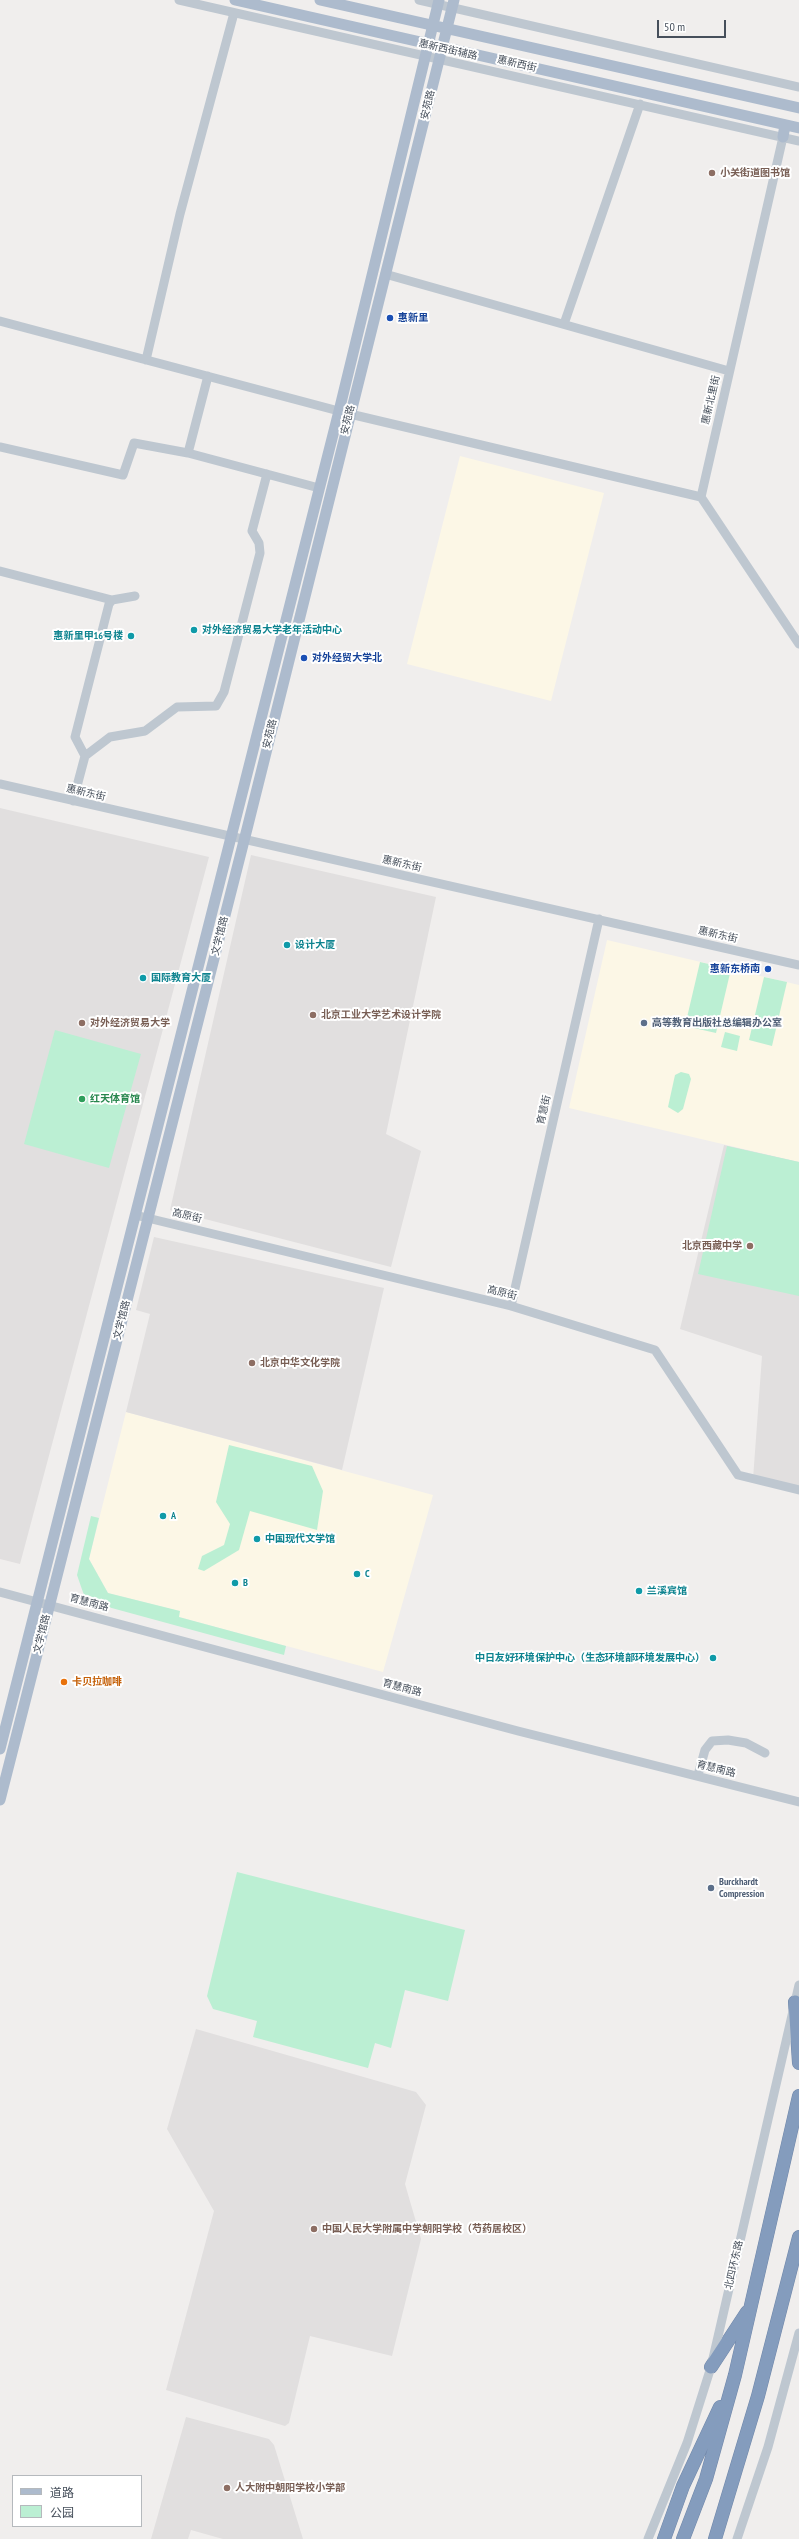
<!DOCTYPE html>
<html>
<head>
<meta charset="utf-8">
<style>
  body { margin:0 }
  #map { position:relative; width:799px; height:2539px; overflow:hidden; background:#f0eeed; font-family:"PT Sans Narrow","Noto Sans SC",sans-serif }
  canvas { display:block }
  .legend { position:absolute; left:12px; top:2475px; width:130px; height:52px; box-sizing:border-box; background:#fff; border:1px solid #b5b9bd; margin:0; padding:5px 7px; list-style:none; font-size:12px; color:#464f5b }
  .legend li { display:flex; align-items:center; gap:8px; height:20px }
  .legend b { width:20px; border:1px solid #b5b9bd }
  .scale { position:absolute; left:657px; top:20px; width:69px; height:18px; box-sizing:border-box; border:2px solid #464f5b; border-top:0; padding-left:5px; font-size:12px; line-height:14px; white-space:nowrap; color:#464f5b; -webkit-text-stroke:3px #fff; paint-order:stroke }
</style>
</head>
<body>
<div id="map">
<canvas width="799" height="2539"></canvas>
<ul class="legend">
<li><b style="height:5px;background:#adbbcd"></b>道路</li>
<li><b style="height:11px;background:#bbefd3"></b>公园</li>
</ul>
<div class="scale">50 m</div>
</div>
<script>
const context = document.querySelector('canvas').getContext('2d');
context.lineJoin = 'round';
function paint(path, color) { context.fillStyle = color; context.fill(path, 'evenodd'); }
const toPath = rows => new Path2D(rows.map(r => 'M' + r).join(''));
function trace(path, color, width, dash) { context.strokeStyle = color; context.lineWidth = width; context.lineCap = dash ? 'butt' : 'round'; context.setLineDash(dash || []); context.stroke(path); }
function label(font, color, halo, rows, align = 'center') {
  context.font = font + ' "PT Sans Narrow","Noto Sans SC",sans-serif'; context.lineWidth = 4; context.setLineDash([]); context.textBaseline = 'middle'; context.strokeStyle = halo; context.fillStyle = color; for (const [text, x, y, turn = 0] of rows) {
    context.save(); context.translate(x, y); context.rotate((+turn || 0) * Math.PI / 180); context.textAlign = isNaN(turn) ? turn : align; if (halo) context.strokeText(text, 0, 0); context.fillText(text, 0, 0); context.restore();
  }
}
const commercial = toPath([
  [460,456,604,493,551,701,407,664],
  [607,940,799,985,799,1162,569,1108],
  [126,1412,433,1495,383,1672,179,1617,179,1611,108,1593,89,1559]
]);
const education = toPath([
  [0,808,209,857,20,1564,0,1559],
  [251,855,436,897,386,1134,421,1151,391,1267,170,1210],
  [724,1145,799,1162,799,1490,753,1479,762,1356,680,1329],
  [154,1237,384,1288,342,1470,126,1412,150,1314,136,1310],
  [196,2029,416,2092,426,2105,405,2184,421,2239,392,2356,310,2336,289,2423,285,2426,166,2390,214,2211,167,2129],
  [186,2417,269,2439,274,2445,303,2539,223,2539,191,2530,188,2539,151,2539]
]);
const green = toPath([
  [700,962,731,969,716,1033,685,1026],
  [764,977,787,982,772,1046,749,1040],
  [55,1030,141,1054,109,1168,24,1144],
  [725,1032,740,1036,737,1051,721,1047],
  [681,1072,689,1074,691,1079,683,1109,678,1113,668,1107,675,1075],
  [727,1146,799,1162,799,1296,698,1274],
  [229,1445,312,1466,323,1491,317,1530,250,1511,239,1550,204,1571,198,1569,202,1556,224,1545,230,1524,216,1502],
  [91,1516,99,1518,89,1559,108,1593,180,1611,179,1617,286,1646,284,1655,86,1601,77,1575],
  [237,1872,465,1930,448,2001,405,1990,391,2048,375,2043,368,2068,253,2037,257,2021,213,2009,207,1996]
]);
const minor = toPath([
  [179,0,799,141],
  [419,0,799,87],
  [783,137,701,497,799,644],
  [385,274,729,371],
  [0,321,350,414,701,497],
  [564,324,640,104],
  [146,360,180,214,234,13],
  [208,376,188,453,319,488],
  [0,447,123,475,134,443,188,453],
  [0,571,112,600],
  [85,756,110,737,145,731,177,707,216,706,224,692,260,553,259,543,252,531,267,474],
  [0,784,799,965],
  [73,801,85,756,75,737,109,604,112,600,135,596],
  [135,1215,511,1306,655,1350,738,1475,799,1490],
  [511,1306,599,919],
  [0,1592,518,1731,799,1802],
  [698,1775,705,1750,712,1741,728,1740,746,1743,765,1753],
  [648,2539,687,2443,711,2367,799,1985],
  [737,2539,768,2447,799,2333]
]);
const major = toPath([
  [235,0,799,128],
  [320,0,799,108],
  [783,137,785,125],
  [0,1749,339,411,439,0],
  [0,1800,247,829,454,0]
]);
const highway = toPath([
  [795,2002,799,2063],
  [711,2367,747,2312],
  [664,2539,683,2486,720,2407],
  [683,2539,706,2479,735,2375,799,2096],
  [715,2539,758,2396,799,2237]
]);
const markers = [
  [712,173,4,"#8d6e63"],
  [390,318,4,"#1a4fb4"],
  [194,630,4,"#0f9aa8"],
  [131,636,4,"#0f9aa8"],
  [304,658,4,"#1a4fb4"],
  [287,945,4,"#0f9aa8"],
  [768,969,4,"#1a4fb4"],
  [143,978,4,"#0f9aa8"],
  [313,1015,4,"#8d6e63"],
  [82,1023,4,"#8d6e63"],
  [644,1023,4,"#5c6f8a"],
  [82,1099,4,"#2e9e5b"],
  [750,1246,4,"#8d6e63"],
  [252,1363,4,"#8d6e63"],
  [163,1516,4,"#0f9aa8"],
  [257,1539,4,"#0f9aa8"],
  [357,1574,4,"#0f9aa8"],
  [235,1583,4,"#0f9aa8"],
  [639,1591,4,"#0f9aa8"],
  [713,1658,4,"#0f9aa8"],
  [64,1682,4,"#e8710a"],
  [711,1888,4,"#5c6f8a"],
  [314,2229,4,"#8d6e63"],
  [227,2488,4,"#8d6e63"]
];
const streetNames = [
  ["惠新西街辅路",448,50,13],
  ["惠新西街",517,64,13],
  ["安苑路",428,105,-76],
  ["惠新北里街",711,400,-77],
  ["安苑路",348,420,-76],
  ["安苑路",270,734,-76],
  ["惠新东街",86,793,13],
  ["惠新东街",402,864,13],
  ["惠新东街",718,935,13],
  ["文学馆路",220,936,-76],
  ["育慧街",544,1110,-77],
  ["高原街",187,1216,14],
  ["高原街",502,1293,14],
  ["文学馆路",122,1320,-76],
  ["育慧南路",89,1603,15],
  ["文学馆路",42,1634,-76],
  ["育慧南路",402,1688,15],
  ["育慧南路",716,1769,14],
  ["北四环东路",734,2265,-77]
];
const educationNames = [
  ["小关街道图书馆",720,173],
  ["北京工业大学艺术设计学院",321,1015],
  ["对外经济贸易大学",90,1023],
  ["北京西藏中学",742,1246,"right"],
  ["北京中华文化学院",260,1363],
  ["中国人民大学附属中学朝阳学校（芍药居校区）",322,2229],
  ["人大附中朝阳学校小学部",235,2488]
];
const transitNames = [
  ["惠新里",398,318],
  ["对外经贸大学北",312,658],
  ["惠新东桥南",760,969,"right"]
];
const cultureNames = [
  ["对外经济贸易大学老年活动中心",202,630],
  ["惠新里甲16号楼",123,636,"right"],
  ["设计大厦",295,945],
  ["国际教育大厦",151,978],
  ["A",171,1516],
  ["中国现代文学馆",265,1539],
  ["C",365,1574],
  ["B",243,1583],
  ["兰溪宾馆",647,1591],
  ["中日友好环境保护中心（生态环境部环境发展中心）",705,1658,"right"]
];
const serviceNames = [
  ["高等教育出版社总编辑办公室",652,1023],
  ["Burckhardt",719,1882],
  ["Compression",719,1894]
];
const leisureNames = [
  ["红天体育馆",90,1099]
];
const foodNames = [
  ["卡贝拉咖啡",72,1682]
];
paint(commercial, '#fcf7e6');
paint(education, '#e1dfdf');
paint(green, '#bbefd3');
trace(highway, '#7087a9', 14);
trace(minor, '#bec7d0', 9);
trace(major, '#adbbcd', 11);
trace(highway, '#849cbd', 13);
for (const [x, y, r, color] of markers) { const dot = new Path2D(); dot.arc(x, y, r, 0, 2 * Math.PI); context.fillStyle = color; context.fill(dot); trace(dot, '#fff', 1.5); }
label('10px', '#464f5b', '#fff', streetNames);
label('bold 10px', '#785e54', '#fff', educationNames, 'left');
label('bold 10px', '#164399', '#fff', transitNames, 'left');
label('bold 10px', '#0d838f', '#fff', cultureNames, 'left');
label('bold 10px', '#4e5e75', '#fff', serviceNames, 'left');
label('bold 10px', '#27864d', '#fff', leisureNames, 'left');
label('bold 10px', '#c56008', '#fff', foodNames, 'left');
</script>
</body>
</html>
